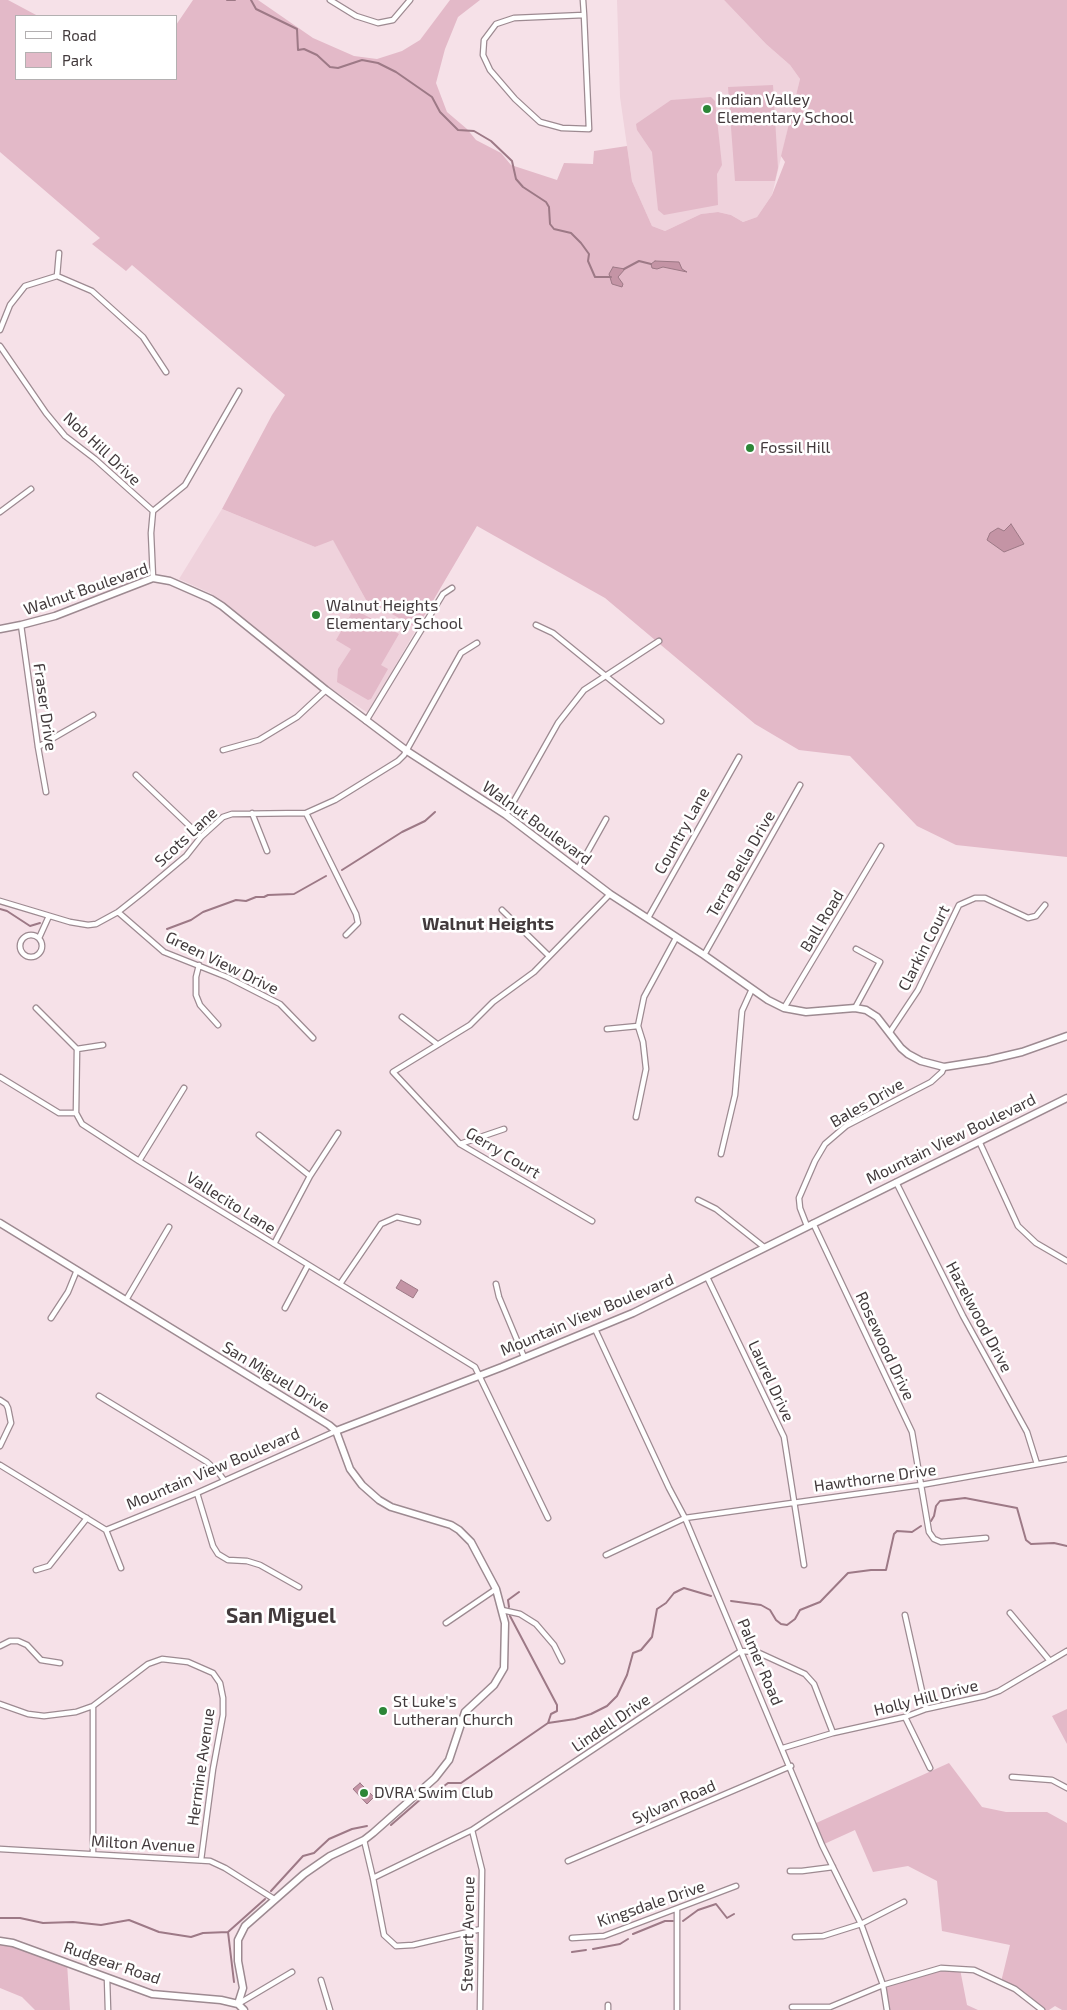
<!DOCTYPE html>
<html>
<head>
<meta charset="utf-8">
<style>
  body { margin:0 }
  #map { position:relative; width:1067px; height:2010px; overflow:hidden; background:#f6e1e8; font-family:"Exo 2",sans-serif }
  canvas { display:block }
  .legend { position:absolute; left:15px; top:15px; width:162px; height:65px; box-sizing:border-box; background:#fff; border:1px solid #b3b0b1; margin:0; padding:6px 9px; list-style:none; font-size:15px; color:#423a3c }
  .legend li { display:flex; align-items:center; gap:10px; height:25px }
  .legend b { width:25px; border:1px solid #b3b0b1 }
</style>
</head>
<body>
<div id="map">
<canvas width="1067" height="2010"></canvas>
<ul class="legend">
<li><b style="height:6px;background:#fff"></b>Road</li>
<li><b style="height:14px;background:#e3b9c8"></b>Park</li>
</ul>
</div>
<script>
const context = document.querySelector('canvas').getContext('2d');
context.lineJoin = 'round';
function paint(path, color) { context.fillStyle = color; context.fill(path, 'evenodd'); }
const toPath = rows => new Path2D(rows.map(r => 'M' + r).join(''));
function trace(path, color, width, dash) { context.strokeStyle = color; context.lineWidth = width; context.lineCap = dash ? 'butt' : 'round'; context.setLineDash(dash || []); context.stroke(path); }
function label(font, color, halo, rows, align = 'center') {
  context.font = font + ' "Exo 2",sans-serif'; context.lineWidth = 5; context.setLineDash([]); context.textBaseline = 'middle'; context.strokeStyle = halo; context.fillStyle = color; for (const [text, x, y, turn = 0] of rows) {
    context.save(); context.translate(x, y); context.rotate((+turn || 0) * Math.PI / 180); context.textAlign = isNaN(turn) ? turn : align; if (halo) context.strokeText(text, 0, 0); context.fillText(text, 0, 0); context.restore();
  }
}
const built = toPath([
  [617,0,724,0,766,44,790,65,800,79,772,195,757,217,743,222,731,215,718,212,701,214,665,231,652,226,632,181,620,97],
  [222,509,315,547,333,539,366,600,417,628,368,713,327,686,223,602,210,593,179,579]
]);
const green = toPath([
  [0,0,8,0,38,16,16,16,16,79,176,79,176,25,193,0,258,0,313,38,354,56,377,59,402,51,420,40,450,0,480,0,458,17,445,49,436,83,447,112,467,129,476,140,501,153,511,165,557,180,564,163,593,164,594,151,627,146,632,181,652,226,665,231,701,214,718,212,731,215,743,222,757,217,772,195,785,162,781,156,800,79,790,65,766,44,724,0,1067,0,1067,857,956,845,917,826,850,756,799,750,755,724,605,598,477,526,417,628,366,600,333,540,315,547,222,509,272,415,285,395,132,265,126,271,92,244,100,238,0,152],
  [773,85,778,168,775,181,735,181,728,87],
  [711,97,715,101,722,165,717,174,718,205,664,215,658,210,652,152,637,130,636,124,671,100],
  [354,609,399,634,381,665,388,669,371,699,368,700,337,682,338,669,351,649,336,640],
  [1067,1709,1067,1744,1052,1716],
  [949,1763,982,1807,1006,1812,1047,1812,1067,1823,1067,2010,1062,2010,1055,2006,1049,2010,1042,2010,1015,1989,1001,1982,1010,1945,942,1931,937,1881,908,1866,873,1872,855,1830,822,1845,814,1824],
  [0,1941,67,1963,70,2010,35,2010,22,1997,0,1988],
  [941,1968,960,1969,967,2005,978,2010,887,2010,883,1985]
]);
const water = toPath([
  [655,261,679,262,682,269,687,272,663,267,657,269,652,268,651,264,655,261],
  [613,267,625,269,618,277,623,284,622,287,612,284,609,274,613,267],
  [1011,524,1024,544,1004,552,987,540,990,533,998,528,1004,531,1011,524],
  [401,1280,418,1290,413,1298,396,1288,401,1280],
  [360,1783,374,1797,367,1804,353,1789,360,1783]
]);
const stream = toPath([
  [227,0,235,0],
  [251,0,256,9,297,29,298,50,304,49,317,55,330,67,338,68,362,60,378,63,396,72,432,97,440,112,458,130,474,131,491,141,512,161,516,179,523,187,546,202,549,207,550,224,554,229,571,233,581,243,589,254,588,261,595,277,611,277],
  [624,269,639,261,651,264],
  [342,870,402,832,425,821,435,812],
  [0,909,7,911,30,926,40,923],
  [167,929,191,920,203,912,236,900,246,901,256,897,264,897,268,895,294,894,326,876],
  [931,1521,934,1516,936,1506,940,1501,965,1498,1017,1508,1026,1540,1031,1544,1054,1543,1067,1546],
  [731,1601,761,1605,770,1610,776,1620,781,1624,787,1625,795,1619,800,1610,820,1602,848,1573,871,1570,886,1570,894,1534,897,1531,912,1532,921,1526],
  [509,1607,508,1600,519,1592],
  [510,1616,557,1705,557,1711,551,1714,548,1723],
  [391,1825,422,1798,435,1793,448,1783,461,1783,548,1723,575,1719,591,1714,607,1706,617,1696,627,1675,633,1653,641,1650,652,1637,657,1609,666,1603,674,1593,684,1588,711,1596],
  [271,1891,303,1856,314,1853,329,1839,352,1829,367,1826],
  [0,1918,20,1918,43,1923,73,1922,101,1925,129,1920,159,1932,191,1937,203,1933,228,1932,265,1899],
  [683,1921,698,1910,716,1904,727,1918,734,1914],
  [228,1932,234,1982],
  [633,1934,665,1921,673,1921],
  [593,1949,620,1944,628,1939],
  [572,1952,586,1950]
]);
const street = toPath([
  [330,0,356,16,378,23,393,20,410,0],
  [583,0,584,15,589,129,562,128,540,122,515,99,490,70,483,55,484,40,496,24,514,18,584,15],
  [57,276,59,253],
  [0,330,10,305,25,286,57,276,92,291,143,337,166,372],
  [0,346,46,413,65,436,95,459,153,511,151,533,153,578],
  [153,511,185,485,239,391],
  [0,512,31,489],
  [21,625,38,747,46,792],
  [536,625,553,633,661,721],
  [366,721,443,594,452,588],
  [38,747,93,715],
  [223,750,259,740,297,717,326,690],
  [136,775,201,837],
  [252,813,267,851],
  [306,813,356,914,358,923,346,935],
  [506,815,558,723,584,690,659,641],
  [578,869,606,819],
  [0,901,70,922,88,925,96,924,118,912,142,893,186,856,201,837,223,817,232,814,306,813,335,800,398,761,404,755,461,653,477,643],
  [502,910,549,956],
  [118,912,164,952,227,977,280,1004,313,1038],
  [648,918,739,757],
  '20 946a11 11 0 1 1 22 0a11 11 0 1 1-22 0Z',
  [39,938,49,916],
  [704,955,800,785],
  [199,965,196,977,196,995,200,1005,218,1025],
  [36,1008,77,1049,76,1113,82,1124,139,1161,475,1367,548,1518],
  [784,1008,881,846],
  [855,1008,880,962,856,949],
  [402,1017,437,1044],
  [607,1029,638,1026],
  [890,1032,918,990,959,905,975,898,985,898,1028,918,1036,916,1045,905],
  [77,1049,103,1045],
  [0,1077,59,1113,76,1113],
  [636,1117,646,1069,643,1042,638,1026,644,997,676,938],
  [259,1135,310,1176],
  [979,1141,1018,1226,1036,1243,1067,1261],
  [460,1144,504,1129],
  [721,1154,735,1095,742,1011,752,989],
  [139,1161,184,1088],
  [896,1182,963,1316,1027,1432,1037,1464],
  [698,1200,716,1209,764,1247],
  [592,1221,460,1144,393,1072,470,1025,493,1002,534,972,610,894],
  [813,1223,912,1432,929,1532,934,1539,941,1542,986,1538],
  [807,1226,800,1208,799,1198,815,1161,825,1144,846,1126,931,1082,942,1072,944,1067],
  [274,1244,310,1176,338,1133],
  [707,1277,784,1437,804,1565],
  [340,1284,381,1224,397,1217,418,1222],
  [496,1284,499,1297,524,1357],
  [126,1300,169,1227],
  [285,1308,308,1265],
  [51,1318,68,1292,77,1270],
  [595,1329,669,1488,685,1518,822,1845,861,1924,883,1985,887,2010],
  [99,1396,207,1462,218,1472,224,1480],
  [0,1400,6,1404,8,1408,11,1423,0,1446],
  [0,1465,106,1530],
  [197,1493,213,1546,218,1554,228,1560,247,1561,260,1565,299,1587],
  [106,1530,197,1493,336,1431],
  [106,1530,121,1568],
  [606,1555,685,1518,921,1485,1067,1459],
  [36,1570,49,1566,87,1518],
  [502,1610,520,1614,536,1624,554,1645,562,1661],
  [1010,1613,1050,1661],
  [905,1615,926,1709],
  [446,1623,496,1589],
  [0,1646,10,1641,18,1641,27,1645,41,1660,60,1663],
  [0,1704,28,1714,44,1716,76,1712,93,1706,148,1664,162,1659,188,1662,213,1673,220,1683,223,1698,223,1715,213,1769,201,1860],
  [93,1706,93,1854],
  [905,1717,930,1768],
  [783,1748,833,1733,905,1717,926,1709,985,1696,999,1691,1067,1651],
  [1012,1777,1052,1780,1067,1788],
  [472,1830,482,1870,480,2010],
  [364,1840,373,1878,384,1935,396,1946,413,1945,481,1929],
  [0,1849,210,1861,225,1868,274,1899],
  [568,1861,791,1766],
  [790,1871,802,1871,833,1867],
  [373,1878,472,1830,741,1651,757,1652,805,1674,814,1684,833,1733],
  [795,1937,823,1936,861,1924,904,1902],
  [572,1938,604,1936,736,1886],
  [107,1978,108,2010],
  [321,1980,330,2010],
  [238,2004,292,1972],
  [792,2007,830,2007,883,1985,941,1968,974,1970,1015,1989,1042,2010],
  [608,2010,608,2005],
  [677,2010,677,1910]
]);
const secondary = toPath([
  [0,629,21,625,55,616,153,578,170,581,211,599,222,606,326,690,407,751,506,815,610,894,704,955,768,1000,784,1008,806,1012,855,1008,866,1010,877,1017,901,1048,908,1054,921,1061,944,1067,988,1060,1022,1052,1067,1036],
  [0,1223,329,1425,336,1431,350,1469,362,1485,379,1500,391,1507,451,1525,459,1530,471,1542,496,1589,505,1623,504,1668,494,1685,465,1712,449,1760,435,1778,373,1833,364,1840,330,1856,304,1874,245,1926,238,1940,238,1961,243,1988,238,2004],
  [336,1431,502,1367,633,1313,1067,1098],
  [0,1941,13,1943,152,1994,221,2000,238,2004,244,2010]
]);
const markers = [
  [707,109,5,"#2c8637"],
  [750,448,5,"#2c8637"],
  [316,615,5,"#2c8637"],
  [383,1711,5,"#2c8637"],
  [364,1793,5,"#2c8637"]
];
const poiNames = [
  ["Indian Valley",717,100],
  ["Elementary School",717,118],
  ["Fossil Hill",760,448],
  ["Walnut Heights",326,606],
  ["Elementary School",326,624],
  ["St Luke's",393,1702],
  ["Lutheran Church",393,1720],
  ["DVRA Swim Club",374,1793]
];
const streetNames = [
  ["Nob Hill Drive",102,449,43],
  ["Walnut Boulevard",86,589,-19],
  ["Fraser Drive",45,707,82],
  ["Walnut Boulevard",537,823,36],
  ["Country Lane",682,831,-61],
  ["Scots Lane",186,837,-43],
  ["Terra Bella Drive",741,864,-60],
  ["Ball Road",822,921,-59],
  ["Clarkin Court",924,948,-63],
  ["Green View Drive",222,963,26],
  ["Bales Drive",867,1103,-30],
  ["Mountain View Boulevard",951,1139,-26],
  ["Gerry Court",503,1153,31],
  ["Vallecito Lane",231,1203,32],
  ["Mountain View Boulevard",587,1315,-23],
  ["Hazelwood Drive",979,1317,62],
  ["Rosewood Drive",885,1346,65],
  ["San Miguel Drive",276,1377,31],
  ["Laurel Drive",771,1381,65],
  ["Mountain View Boulevard",213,1469,-23],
  ["Hawthorne Drive",875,1478,-8],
  ["Palmer Road",760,1662,67],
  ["Holly Hill Drive",926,1698,-14],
  ["Lindell Drive",611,1723,-34],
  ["Hermine Avenue",201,1767,-82],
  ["Sylvan Road",674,1802,-23],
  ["Milton Avenue",143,1844,3],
  ["Kingsdale Drive",651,1904,-19],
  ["Stewart Avenue",468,1934,-89],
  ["Rudgear Road",112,1963,19]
];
const neighbourhoodNames = [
  ["Walnut Heights",488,924]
];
const districtNames = [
  ["San Miguel",281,1616]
];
paint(built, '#efd2dc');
paint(green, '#e3b9c8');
paint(water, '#c494a5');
trace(water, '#9d7986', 1);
trace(stream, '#9d7986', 2);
trace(street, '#9d8a91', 7);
trace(secondary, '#9d8a91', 9);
trace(street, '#fff', 4.5);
trace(secondary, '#fff', 6);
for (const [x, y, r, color] of markers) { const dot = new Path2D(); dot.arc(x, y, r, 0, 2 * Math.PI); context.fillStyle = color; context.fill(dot); trace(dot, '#fff', 2); }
label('16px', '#423a3c', '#fff', poiNames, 'left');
label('16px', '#423a3c', '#fff', streetNames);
label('bold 18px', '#423a3c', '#fff', neighbourhoodNames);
label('bold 21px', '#423a3c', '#fff', districtNames);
</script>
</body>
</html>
